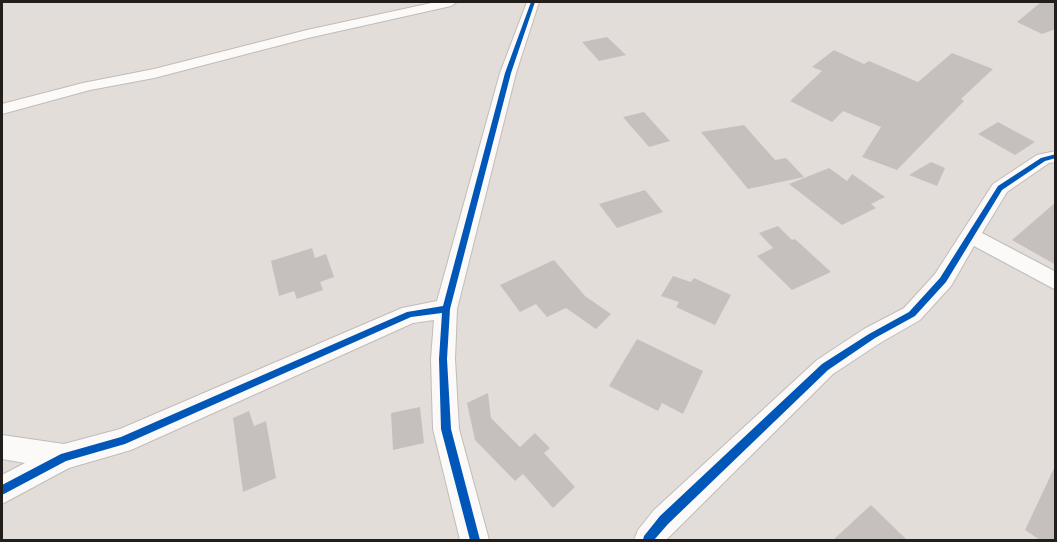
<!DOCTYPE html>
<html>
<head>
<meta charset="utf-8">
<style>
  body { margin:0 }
  #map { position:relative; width:1057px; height:542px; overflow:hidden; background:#e3ddd9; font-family:Karla,sans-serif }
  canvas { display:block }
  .frame { position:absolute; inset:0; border:3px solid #221e1b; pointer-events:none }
</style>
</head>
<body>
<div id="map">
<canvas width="1057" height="542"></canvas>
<div class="frame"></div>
</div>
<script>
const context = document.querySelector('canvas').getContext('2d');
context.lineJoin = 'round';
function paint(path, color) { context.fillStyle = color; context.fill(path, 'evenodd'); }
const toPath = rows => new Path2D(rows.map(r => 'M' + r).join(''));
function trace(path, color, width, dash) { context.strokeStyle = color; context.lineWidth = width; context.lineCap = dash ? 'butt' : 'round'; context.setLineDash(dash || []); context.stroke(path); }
const building = toPath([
  [1041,2,1056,2,1056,29,1042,34,1017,22],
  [607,37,626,55,599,61,582,42],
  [834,50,864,64,869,61,918,82,952,53,993,69,961,99,964,101,897,170,862,157,881,127,843,111,832,122,790,101,822,71,812,67],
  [644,112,670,141,649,147,623,117],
  [998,122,1035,142,1015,155,978,134],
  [744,125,775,160,786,158,804,177,748,189,701,132],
  [931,162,945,168,937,186,909,175],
  [829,168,847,181,852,174,885,197,871,204,876,208,842,225,789,184],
  [645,190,663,212,617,228,599,204],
  [1056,202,1056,265,1012,240],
  [778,226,792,240,795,239,831,272,792,290,757,256,773,248,759,233],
  [312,248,315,258,326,254,334,277,320,282,323,290,297,299,294,291,279,296,271,261],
  [554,260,585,296,611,314,596,329,566,308,547,317,536,304,520,312,500,285],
  [673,276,691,282,694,278,731,295,715,325,676,307,679,302,661,296],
  [637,339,703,371,683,414,662,403,658,411,609,386],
  [488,393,491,418,520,447,535,433,550,448,544,453,575,487,553,508,523,474,515,481,475,440,467,403],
  [420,407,424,443,393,450,391,413],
  [249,411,254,426,266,421,276,478,243,492,233,418],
  [1056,464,1056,540,1040,540,1025,530],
  [871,505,907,540,833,540]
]);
const street = toPath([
  [436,2,457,2,451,6,308,38,154,78,90,90,2,114,2,104,83,83,154,69,307,30,436,2],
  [527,2,539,2,516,73,457,309,455,359,459,429,489,540,460,540,433,429,431,359,434,320,413,323,131,450,69,468,2,504,2,475,25,463,2,459,2,435,64,444,120,429,402,308,437,301,500,73,527,2],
  [1056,151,1056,162,1049,163,1007,192,982,233,1056,272,1056,290,974,246,951,286,920,320,880,343,833,374,666,540,634,540,638,530,654,510,817,360,864,329,904,308,935,274,993,184,1037,155,1056,151]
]);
const cycleway = toPath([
  [531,2,535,2,511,73,450,309,447,359,451,429,480,540,470,540,441,429,439,359,442,313,411,317,125,444,66,461,2,495,2,485,61,454,121,437,407,312,443,306,505,73,531,2],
  [1056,154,1056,158,1045,161,1002,190,946,282,915,316,875,338,828,370,668,524,654,540,643,540,644,536,660,516,822,364,869,334,909,312,940,278,998,186,1041,158,1056,154]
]);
paint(building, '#c5c0be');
trace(street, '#c0bcb9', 2);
paint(street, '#fbfaf9');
paint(cycleway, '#0057b8');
</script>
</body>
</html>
